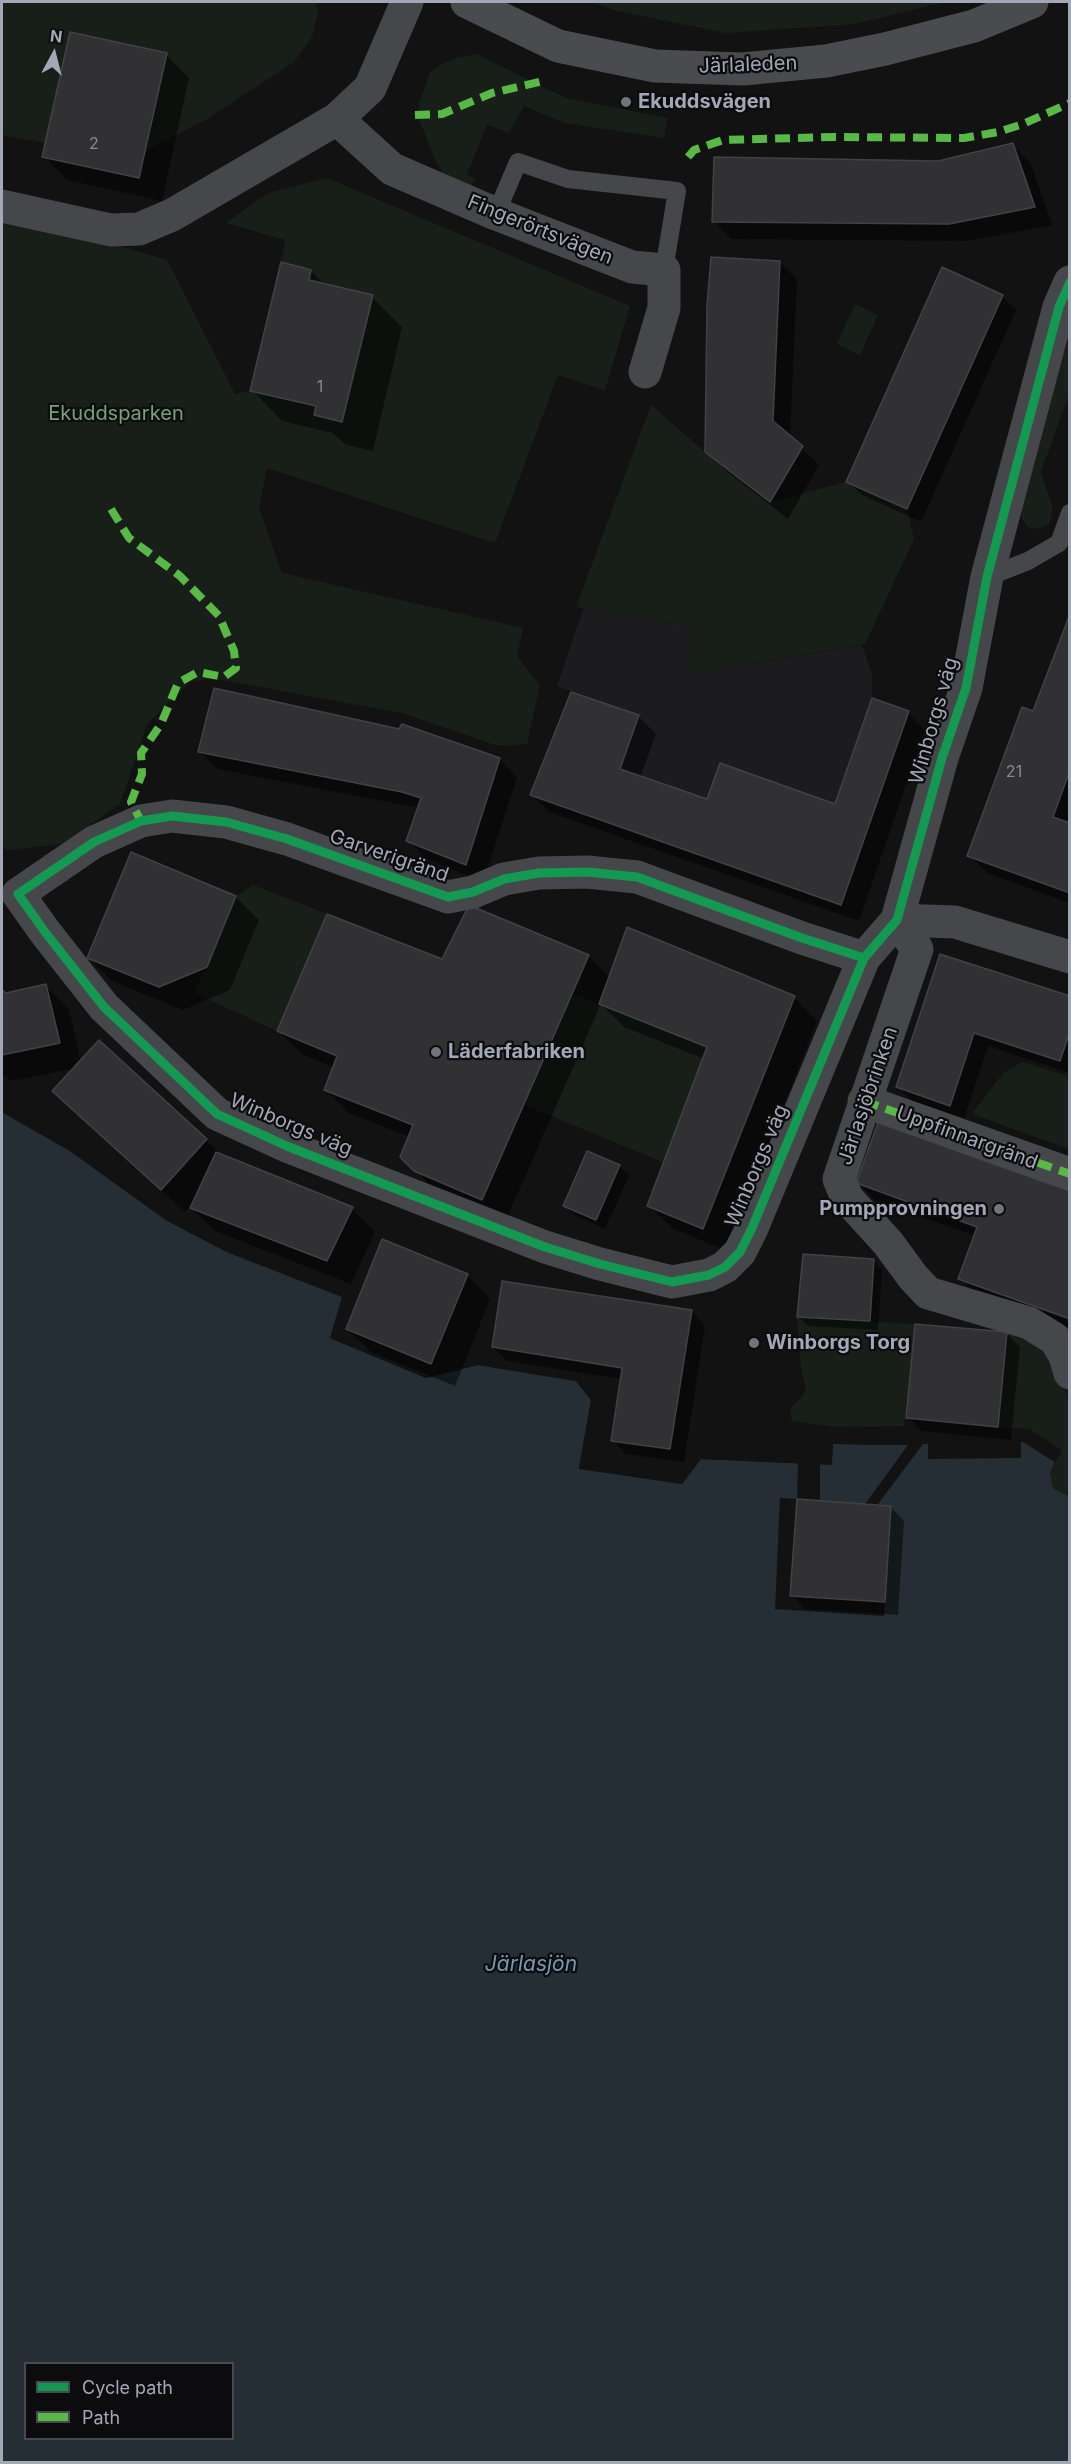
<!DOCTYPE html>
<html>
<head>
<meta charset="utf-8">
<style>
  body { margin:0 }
  #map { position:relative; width:1071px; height:2464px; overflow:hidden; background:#121212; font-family:Inter,sans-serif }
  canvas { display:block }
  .frame { position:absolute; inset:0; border:3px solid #a2a8b5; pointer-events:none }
  .legend { position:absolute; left:24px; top:2362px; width:210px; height:78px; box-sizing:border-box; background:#0c0c0e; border:2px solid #484a51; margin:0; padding:8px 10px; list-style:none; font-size:18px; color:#a2a8b5 }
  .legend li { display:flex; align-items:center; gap:12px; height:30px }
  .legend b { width:30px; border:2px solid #484a51 }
  .north { position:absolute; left:24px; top:24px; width:60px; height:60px; -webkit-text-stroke:4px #0c0c0e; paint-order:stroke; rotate:7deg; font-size:16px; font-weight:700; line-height:24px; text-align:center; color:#a2a8b5 }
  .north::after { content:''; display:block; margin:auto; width:21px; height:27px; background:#a2a8b5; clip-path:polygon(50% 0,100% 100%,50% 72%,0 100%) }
</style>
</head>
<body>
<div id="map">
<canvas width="1071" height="2464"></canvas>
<div class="frame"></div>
<ul class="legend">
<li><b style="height:8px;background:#139951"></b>Cycle path</li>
<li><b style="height:8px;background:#58b947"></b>Path</li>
</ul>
<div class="north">N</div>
</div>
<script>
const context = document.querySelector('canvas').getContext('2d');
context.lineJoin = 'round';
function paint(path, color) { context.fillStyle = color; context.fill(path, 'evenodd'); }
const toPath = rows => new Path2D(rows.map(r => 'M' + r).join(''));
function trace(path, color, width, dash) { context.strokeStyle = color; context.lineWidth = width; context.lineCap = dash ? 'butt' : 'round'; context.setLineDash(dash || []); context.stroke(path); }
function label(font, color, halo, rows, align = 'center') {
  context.font = font + ' Inter,sans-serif'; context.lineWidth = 4.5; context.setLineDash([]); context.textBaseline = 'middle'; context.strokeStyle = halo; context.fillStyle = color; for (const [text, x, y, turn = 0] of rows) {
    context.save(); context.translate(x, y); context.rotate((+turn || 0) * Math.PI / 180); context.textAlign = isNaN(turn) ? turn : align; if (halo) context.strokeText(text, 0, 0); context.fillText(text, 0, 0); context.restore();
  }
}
const built = toPath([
  [584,607,692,627,688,675,862,645,872,675,872,698,835,804,720,764,707,799,620,769,639,715,557,686]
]);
const green = toPath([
  [2,2,316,2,318,14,312,37,294,62,209,118,145,151,167,54,71,32,45,143,2,135],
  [592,2,945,2,855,24,726,33,617,11],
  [476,54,566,98,667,118,664,138,565,123,524,106,509,133,487,125,467,174,475,179,470,187,445,175,436,162,419,119,419,103,430,73,442,64,456,58],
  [327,178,630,306,605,390,558,375,495,543,267,468,259,508,282,573,523,628,517,657,540,685,527,744,498,746,402,713,211,678,190,682,147,724,120,804,62,844,7,850,2,845,2,220,101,241,167,260,235,394,250,391,316,406,314,415,342,422,373,296,309,280,311,270,281,262,285,240,226,223,268,193],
  [855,304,878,315,860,355,837,344],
  [1069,338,1069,394,1041,472,1053,509,1049,524,1038,529,1028,527,1022,519,1022,505,1045,411],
  [651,405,705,452,770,502,846,482,907,509,914,539,865,644,687,675,692,627,576,607],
  [253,885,327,914,277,1031,194,993,236,896],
  [572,994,707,1047,663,1162,524,1105],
  [1022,1062,1069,1076,1069,1149,972,1114,1003,1073],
  [797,1317,915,1324,904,1426,835,1427,792,1421,790,1408,802,1397,806,1390,801,1369],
  [1007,1332,1046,1343,1059,1383,1069,1396,1069,1497,1053,1488,1050,1473,1062,1450,1029,1429,998,1427]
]);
const water = toPath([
  [2,1112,70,1151,166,1220,198,1237,227,1252,343,1297,330,1338,426,1378,478,1365,576,1381,591,1400,579,1468,682,1484,701,1459,831,1465,833,1444,1024,1442,1055,1462,1050,1473,1053,1488,1070,1497,1069,2462,2,2462],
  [26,2364,232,2364,232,2438,26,2438]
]);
const pier = toPath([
  [2,1109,71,1148,168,1217,200,1235,228,1249,344,1295,346,1298,334,1336,427,1375,478,1362,578,1378,594,1400,583,1466,681,1480,700,1456,829,1461,830,1444,833,1441,1024,1439,1057,1459,1055,1462,1023,1442,1021,1442,1021,1458,928,1459,928,1444,923,1444,878,1504,891,1506,884,1616,775,1609,780,1498,797,1499,798,1463,701,1459,682,1484,579,1469,591,1400,576,1381,478,1365,426,1378,330,1338,342,1297,227,1252,166,1220,70,1151,2,1112],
  [833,1444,874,1445,908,1445,865,1504,820,1500,820,1464,832,1464]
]);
const shadow = toPath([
  [166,55,189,78,162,201,67,180,44,156],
  [1012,145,1030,162,1052,225,967,241,731,239,714,221],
  [780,262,797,280,790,437,819,465,788,519,725,470,707,452],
  [311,271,325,285,372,297,402,327,373,451,346,445,333,433,282,421,252,390],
  [1002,296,1016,310,921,522,862,495,848,482],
  [1070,618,1070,903,987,873,969,855,1034,713],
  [908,713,925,730,859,921,549,812,532,794,638,716,656,734,640,778,708,801,836,806],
  [200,752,499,759,517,777,483,882,425,858,408,840,419,808,218,769],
  [236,897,259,920,230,990,183,1010,112,981,89,958],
  [469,907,589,956,610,978,794,997,817,1021,726,1251,672,1228,648,1205,704,1059,624,1027,601,1004,505,1222,439,1194,415,1170,410,1137,349,1113,325,1089,334,1068,302,1054,278,1031,443,961],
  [941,955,1070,998,1070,1073,988,1046,964,1118,912,1101,898,1087],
  [45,986,69,1009,81,1062,99,1042,223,1156,352,1209,375,1232,351,1284,215,1231,190,1207,185,1212,78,1114,76,1068,12,1081,2,1074,2,992,6,994],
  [619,1166,629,1176,605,1229,574,1215,565,1206],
  [858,1182,1070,1192,1070,1329,978,1296,960,1278,975,1236,875,1200],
  [873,1260,882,1270,878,1330,808,1326,799,1317],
  [467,1275,490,1299,455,1386,371,1352,347,1329],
  [503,1283,692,1312,705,1326,684,1462,626,1454,612,1440,621,1379,507,1361,493,1347],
  [1006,1333,1020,1347,1011,1440,922,1431,908,1417],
  [891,1507,904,1521,898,1615,805,1609,792,1595]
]);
const building = toPath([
  [70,32,167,53,139,178,42,157,70,32],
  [1013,143,1035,207,949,224,712,222,714,157,938,161,1013,143],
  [711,257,780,261,773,421,803,446,770,502,705,452,707,305,711,257],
  [281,262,311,270,309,280,373,295,342,422,314,415,316,406,250,391,281,262],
  [942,267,1003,295,907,509,846,482,942,267],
  [1070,614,1070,770,1053,817,1070,823,1070,893,967,856,1022,707,1033,711,1070,614],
  [214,688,399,729,402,724,500,758,466,865,406,841,421,798,402,792,198,752,214,688],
  [571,692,639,715,620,769,707,799,720,763,835,804,872,698,909,711,841,905,530,795,571,692],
  [131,852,236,896,207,967,159,987,87,958,131,852],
  [469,905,589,955,482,1200,414,1171,400,1157,413,1125,324,1090,337,1056,277,1031,327,914,442,959,469,905],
  [627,927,795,996,703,1229,647,1206,707,1047,599,1004,627,927],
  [940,954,1070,996,1070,1031,1060,1061,974,1033,950,1106,896,1087,940,954],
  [46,984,60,1043,2,1055,2,990,6,993,46,984],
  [99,1040,207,1139,161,1190,52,1091,99,1040],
  [879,1120,949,1148,1070,1191,1070,1319,958,1279,977,1227,856,1183,879,1120],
  [587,1151,620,1165,596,1220,563,1206,587,1151],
  [216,1152,353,1207,327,1261,190,1208,216,1152],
  [382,1239,468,1274,431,1364,346,1329,382,1239],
  [803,1254,874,1259,870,1321,797,1317,803,1254],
  [502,1281,692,1310,670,1449,611,1441,622,1368,492,1347,502,1281],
  [915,1324,1007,1332,998,1427,906,1418,915,1324],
  [797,1499,891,1506,885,1602,790,1596,797,1499]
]);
const lane = toPath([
  [496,214,518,162,568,179,677,191,664,270],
  [987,577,1028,561,1059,543,1070,513]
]);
const street = toPath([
  [337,119,392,169,496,214,632,267,664,270,664,308,645,372],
  [2,206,111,230,139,229,172,215,337,119,370,88,407,2],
  [897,920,917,949,839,1179,847,1198,888,1243,913,1277,928,1293,1029,1323,1055,1339,1065,1356,1070,1373],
  [897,920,955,922,1070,957],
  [864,958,802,938,637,877,587,872,539,873,504,879,473,892,448,897,287,839,226,822,172,816,141,821,94,842,18,894,45,932,104,1007,217,1114,289,1147,545,1247,600,1264,672,1282,709,1275,725,1267,740,1252,752,1228,864,958,897,920,942,758,966,688,987,577,1059,307,1070,282],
  [864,1101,1070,1174]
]);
const secondary = toPath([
  [467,2,558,46,655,66,743,69,826,61,885,49,974,26,1032,2]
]);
const quiet = toPath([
  [415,115,442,114,492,93,543,81],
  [688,157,694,150,723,140,835,137,964,138,998,132,1023,124,1070,103],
  [111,509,129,538,180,576,219,616,234,651,236,668,224,677,198,672,178,683,161,724,141,753,142,774,131,802,141,821],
  [864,1101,1070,1174]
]);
const cycleway = toPath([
  [18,894,45,932,104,1007,217,1114,289,1147,545,1247,600,1264,672,1282,709,1275,725,1267,740,1252,752,1228,864,958,897,920,942,758,966,688,987,577,1059,307,1070,282],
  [18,894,94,842,141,821,172,816,226,822,287,839,448,897,473,892,504,879,539,873,587,872,637,877,802,938,864,958]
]);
const markers = [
  [626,102,6,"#70747c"],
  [436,1052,6,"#70747c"],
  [999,1209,6,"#70747c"],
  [754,1343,6,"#70747c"]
];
const numberNames = [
  ["2",94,144],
  ["1",320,387],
  ["21",1014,772]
];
const streetNames = [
  ["Järlaleden",748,65,-2],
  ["Fingerörtsvägen",540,230,22],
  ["Winborgs väg",934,721,-74],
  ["Garverigränd",389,856,19],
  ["Järlasjöbrinken",868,1096,-71],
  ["Winborgs väg",291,1125,23],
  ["Uppfinnargränd",967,1138,20],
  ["Winborgs väg",757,1166,-67]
];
const poiNames = [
  ["Ekuddsvägen",638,102],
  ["Läderfabriken",448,1052],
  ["Pumpprovningen",987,1209,"right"],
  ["Winborgs Torg",766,1343]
];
const parkNames = [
  ["Ekuddsparken",116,414]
];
const waterNames = [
  ["Järlasjön",531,1965]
];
paint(built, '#1c1c1e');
paint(green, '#181f19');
paint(water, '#252e34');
paint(pier, '#121212');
paint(shadow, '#0007');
paint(building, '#313133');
trace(building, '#404246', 1.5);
trace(lane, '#46474b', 18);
trace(street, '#46474b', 33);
trace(secondary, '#4a4b4f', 33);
trace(quiet, '#58b947', 8, [15, 8]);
trace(cycleway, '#139951', 9);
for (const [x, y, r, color] of markers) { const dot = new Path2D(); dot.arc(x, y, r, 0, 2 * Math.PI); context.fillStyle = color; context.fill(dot); trace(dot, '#0c0c0e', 2); }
label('16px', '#868a94', null, numberNames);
label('20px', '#a2a8b5', '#0c0c0e', streetNames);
label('bold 20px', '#a2a8b5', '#0c0c0e', poiNames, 'left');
label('20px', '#77a178', '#0c0c0e', parkNames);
label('italic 21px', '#7699b3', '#0c0c0e', waterNames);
</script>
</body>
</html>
